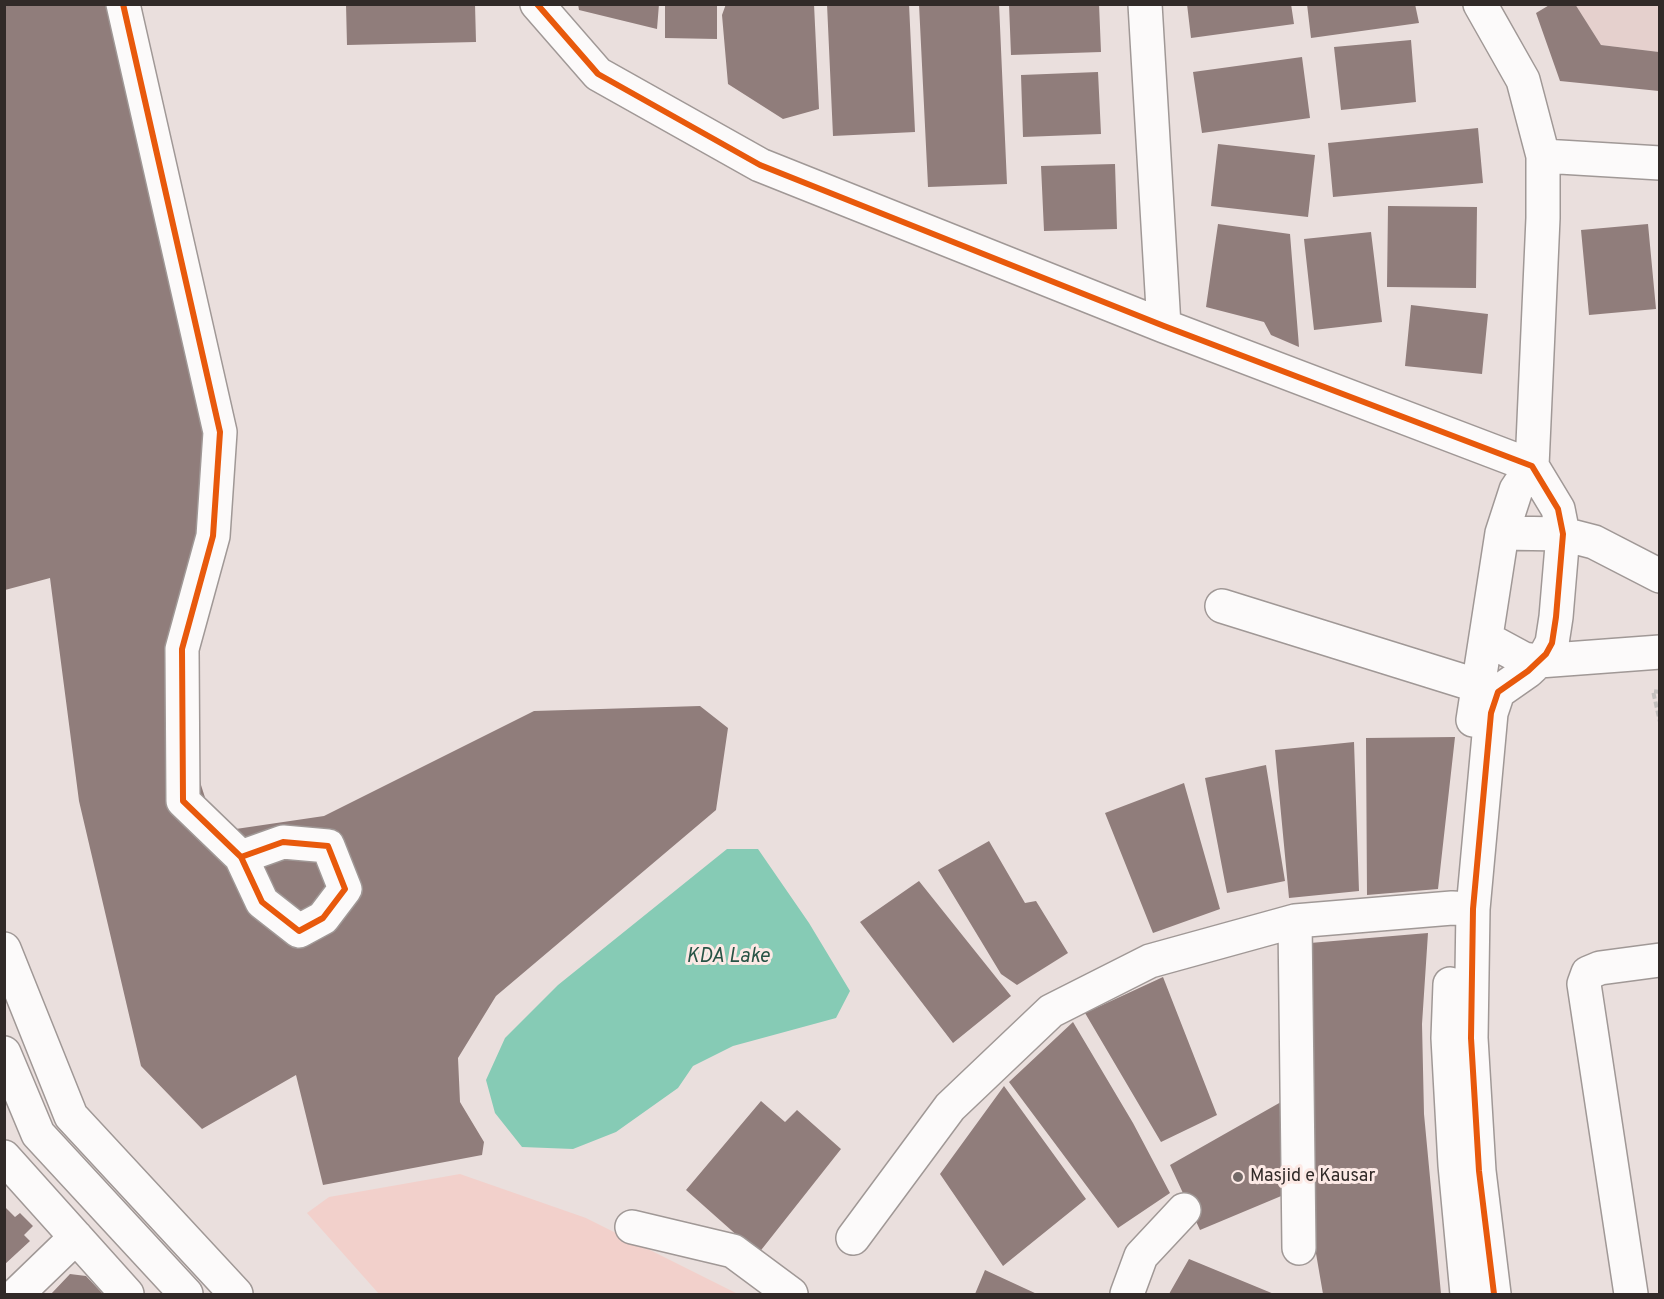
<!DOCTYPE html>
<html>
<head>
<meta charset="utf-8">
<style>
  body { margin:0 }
  #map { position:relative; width:1664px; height:1299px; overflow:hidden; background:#eadfdd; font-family:Overpass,sans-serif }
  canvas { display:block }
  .frame { position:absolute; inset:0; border:6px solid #312a28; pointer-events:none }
</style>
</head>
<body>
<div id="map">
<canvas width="1664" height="1299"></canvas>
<div class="frame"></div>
</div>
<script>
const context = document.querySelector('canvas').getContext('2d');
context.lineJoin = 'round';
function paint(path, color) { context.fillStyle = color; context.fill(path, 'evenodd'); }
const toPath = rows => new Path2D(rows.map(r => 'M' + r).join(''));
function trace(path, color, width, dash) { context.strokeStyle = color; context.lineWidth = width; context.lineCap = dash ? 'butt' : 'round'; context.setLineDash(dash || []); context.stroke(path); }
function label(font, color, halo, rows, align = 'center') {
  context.font = font + ' Overpass,sans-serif'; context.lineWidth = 6; context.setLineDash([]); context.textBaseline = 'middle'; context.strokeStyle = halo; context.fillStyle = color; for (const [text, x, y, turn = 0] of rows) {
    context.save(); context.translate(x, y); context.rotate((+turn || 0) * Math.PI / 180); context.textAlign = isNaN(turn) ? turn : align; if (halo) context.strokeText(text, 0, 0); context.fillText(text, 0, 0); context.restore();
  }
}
const built = toPath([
  [1575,5,1659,5,1659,52,1601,45]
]);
const green = toPath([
  [460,1174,586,1218,738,1294,379,1294,307,1213,329,1197]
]);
const water = toPath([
  [727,849,758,849,809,923,850,991,836,1018,733,1046,693,1066,678,1088,616,1132,573,1149,522,1147,495,1113,486,1080,505,1038,558,985]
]);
const building = toPath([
  [5,4,141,4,176,178,236,451,193,661,192,736,201,785,210,813,229,830,324,816,534,711,700,706,728,728,716,810,496,996,458,1058,460,1102,484,1142,482,1155,323,1185,296,1075,202,1129,141,1066,79,801,50,578,5,590],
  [346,4,475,4,476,42,347,45],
  [578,4,659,4,657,29,579,10],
  [665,4,717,4,717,39,665,38],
  [726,4,814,4,819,109,783,119,728,84,722,15],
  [827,4,909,4,915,132,833,136],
  [919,4,999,4,1007,184,928,187],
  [1009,4,1099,4,1101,52,1011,55],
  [1187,4,1291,4,1294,24,1191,38],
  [1307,4,1415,4,1419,23,1311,38],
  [1551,4,1575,4,1601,45,1659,52,1659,91,1560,81,1536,13],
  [1411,40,1416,102,1341,110,1334,47],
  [1302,57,1310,118,1202,133,1193,72],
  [1098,72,1101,134,1023,137,1021,75],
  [1478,128,1483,183,1333,197,1328,143],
  [1218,144,1315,155,1308,217,1211,206],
  [1115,164,1117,229,1044,231,1041,166],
  [1388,206,1477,207,1476,288,1387,287],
  [1218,224,1290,234,1299,347,1271,335,1264,322,1206,307],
  [1648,224,1656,309,1589,315,1581,230],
  [1371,232,1382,322,1314,330,1304,239],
  [1411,305,1488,314,1482,374,1405,366],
  [1455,737,1438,889,1367,895,1366,738],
  [1354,742,1359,891,1289,898,1275,750],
  [1266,765,1285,881,1227,893,1205,778],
  [1184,783,1220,909,1153,933,1105,813],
  [989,841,1025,903,1036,901,1068,953,1017,985,1001,974,938,870],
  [919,881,1011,996,953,1043,860,922],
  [1428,933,1422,1024,1424,1114,1441,1294,1323,1294,1309,1213,1310,943],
  [1163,977,1217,1115,1161,1142,1085,1013],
  [1073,1022,1133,1123,1170,1193,1118,1228,1009,1082],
  [1004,1086,1086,1199,1003,1266,940,1174],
  [761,1101,785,1122,797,1110,841,1149,758,1254,686,1190],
  [1281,1102,1286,1194,1200,1230,1170,1165],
  [4,1206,15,1217,20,1213,33,1226,24,1235,30,1241,4,1265],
  [1189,1259,1274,1294,1169,1294],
  [985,1270,1037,1294,975,1294],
  [70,1274,86,1276,103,1294,51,1294]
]);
const path = toPath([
  [1660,692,1653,691,1660,722]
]);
const minor = toPath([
  [123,4,220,432,213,536,182,649,183,801,241,857,262,902,299,931,323,918,345,889,328,846,283,842,241,857],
  [537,4,598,74,760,165,1164,326,1532,466,1558,509,1563,534,1556,617,1552,643,1546,654,1528,671,1498,692,1491,713,1473,909,1471,1038,1479,1171,1494,1294],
  [1145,4,1164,326],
  [1543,156,1660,163],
  [1502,533,1563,534,1594,542,1660,576],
  [1222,606,1498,692],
  [1487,639,1524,659,1539,661,1660,652],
  [1473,720,1502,533,1516,490,1532,466,1543,218,1543,156,1523,80,1480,4],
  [1295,921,1299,1248],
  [4,949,71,1116,236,1294],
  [1450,984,1448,1038,1455,1165,1467,1294],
  [4,1053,38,1134,186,1294],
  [4,1157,127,1294],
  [632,1227,733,1251,791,1294],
  [853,1238,950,1107,1051,1011,1150,961,1295,921,1452,908,1473,909],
  [17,1294,76,1237],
  [1127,1294,1141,1256,1184,1210],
  [1631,1294,1584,984,1588,973,1600,968,1660,960]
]);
const cycleway = toPath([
  [123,4,220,432,213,536,182,649,183,801,241,857,262,902,299,931,323,918,345,889,328,846,283,842,241,857],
  [537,4,598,74,760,165,1164,326,1532,466,1558,509,1563,534,1556,617,1552,643,1546,654,1528,671,1498,692,1491,713,1473,909,1471,1038,1479,1171,1494,1294]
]);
const markers = [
  [1238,1177,6,"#726967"]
];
const poiNames = [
  ["Masjid e Kausar",1250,1177]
];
const waterNames = [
  ["KDA Lake",728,958]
];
paint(built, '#e5d0cd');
paint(green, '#f2d0cb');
paint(water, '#86cbb5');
paint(building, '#907d7b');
trace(minor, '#a09896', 36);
trace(path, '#c4c1bf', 4, [6, 3]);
trace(minor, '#fcfafa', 33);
trace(cycleway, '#e8590c', 6);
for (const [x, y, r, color] of markers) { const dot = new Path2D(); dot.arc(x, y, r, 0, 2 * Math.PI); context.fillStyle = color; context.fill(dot); trace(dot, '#fce9e5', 2); }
label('18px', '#312a28', '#fce9e5', poiNames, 'left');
label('italic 20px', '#285446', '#fce9e5', waterNames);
</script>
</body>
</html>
